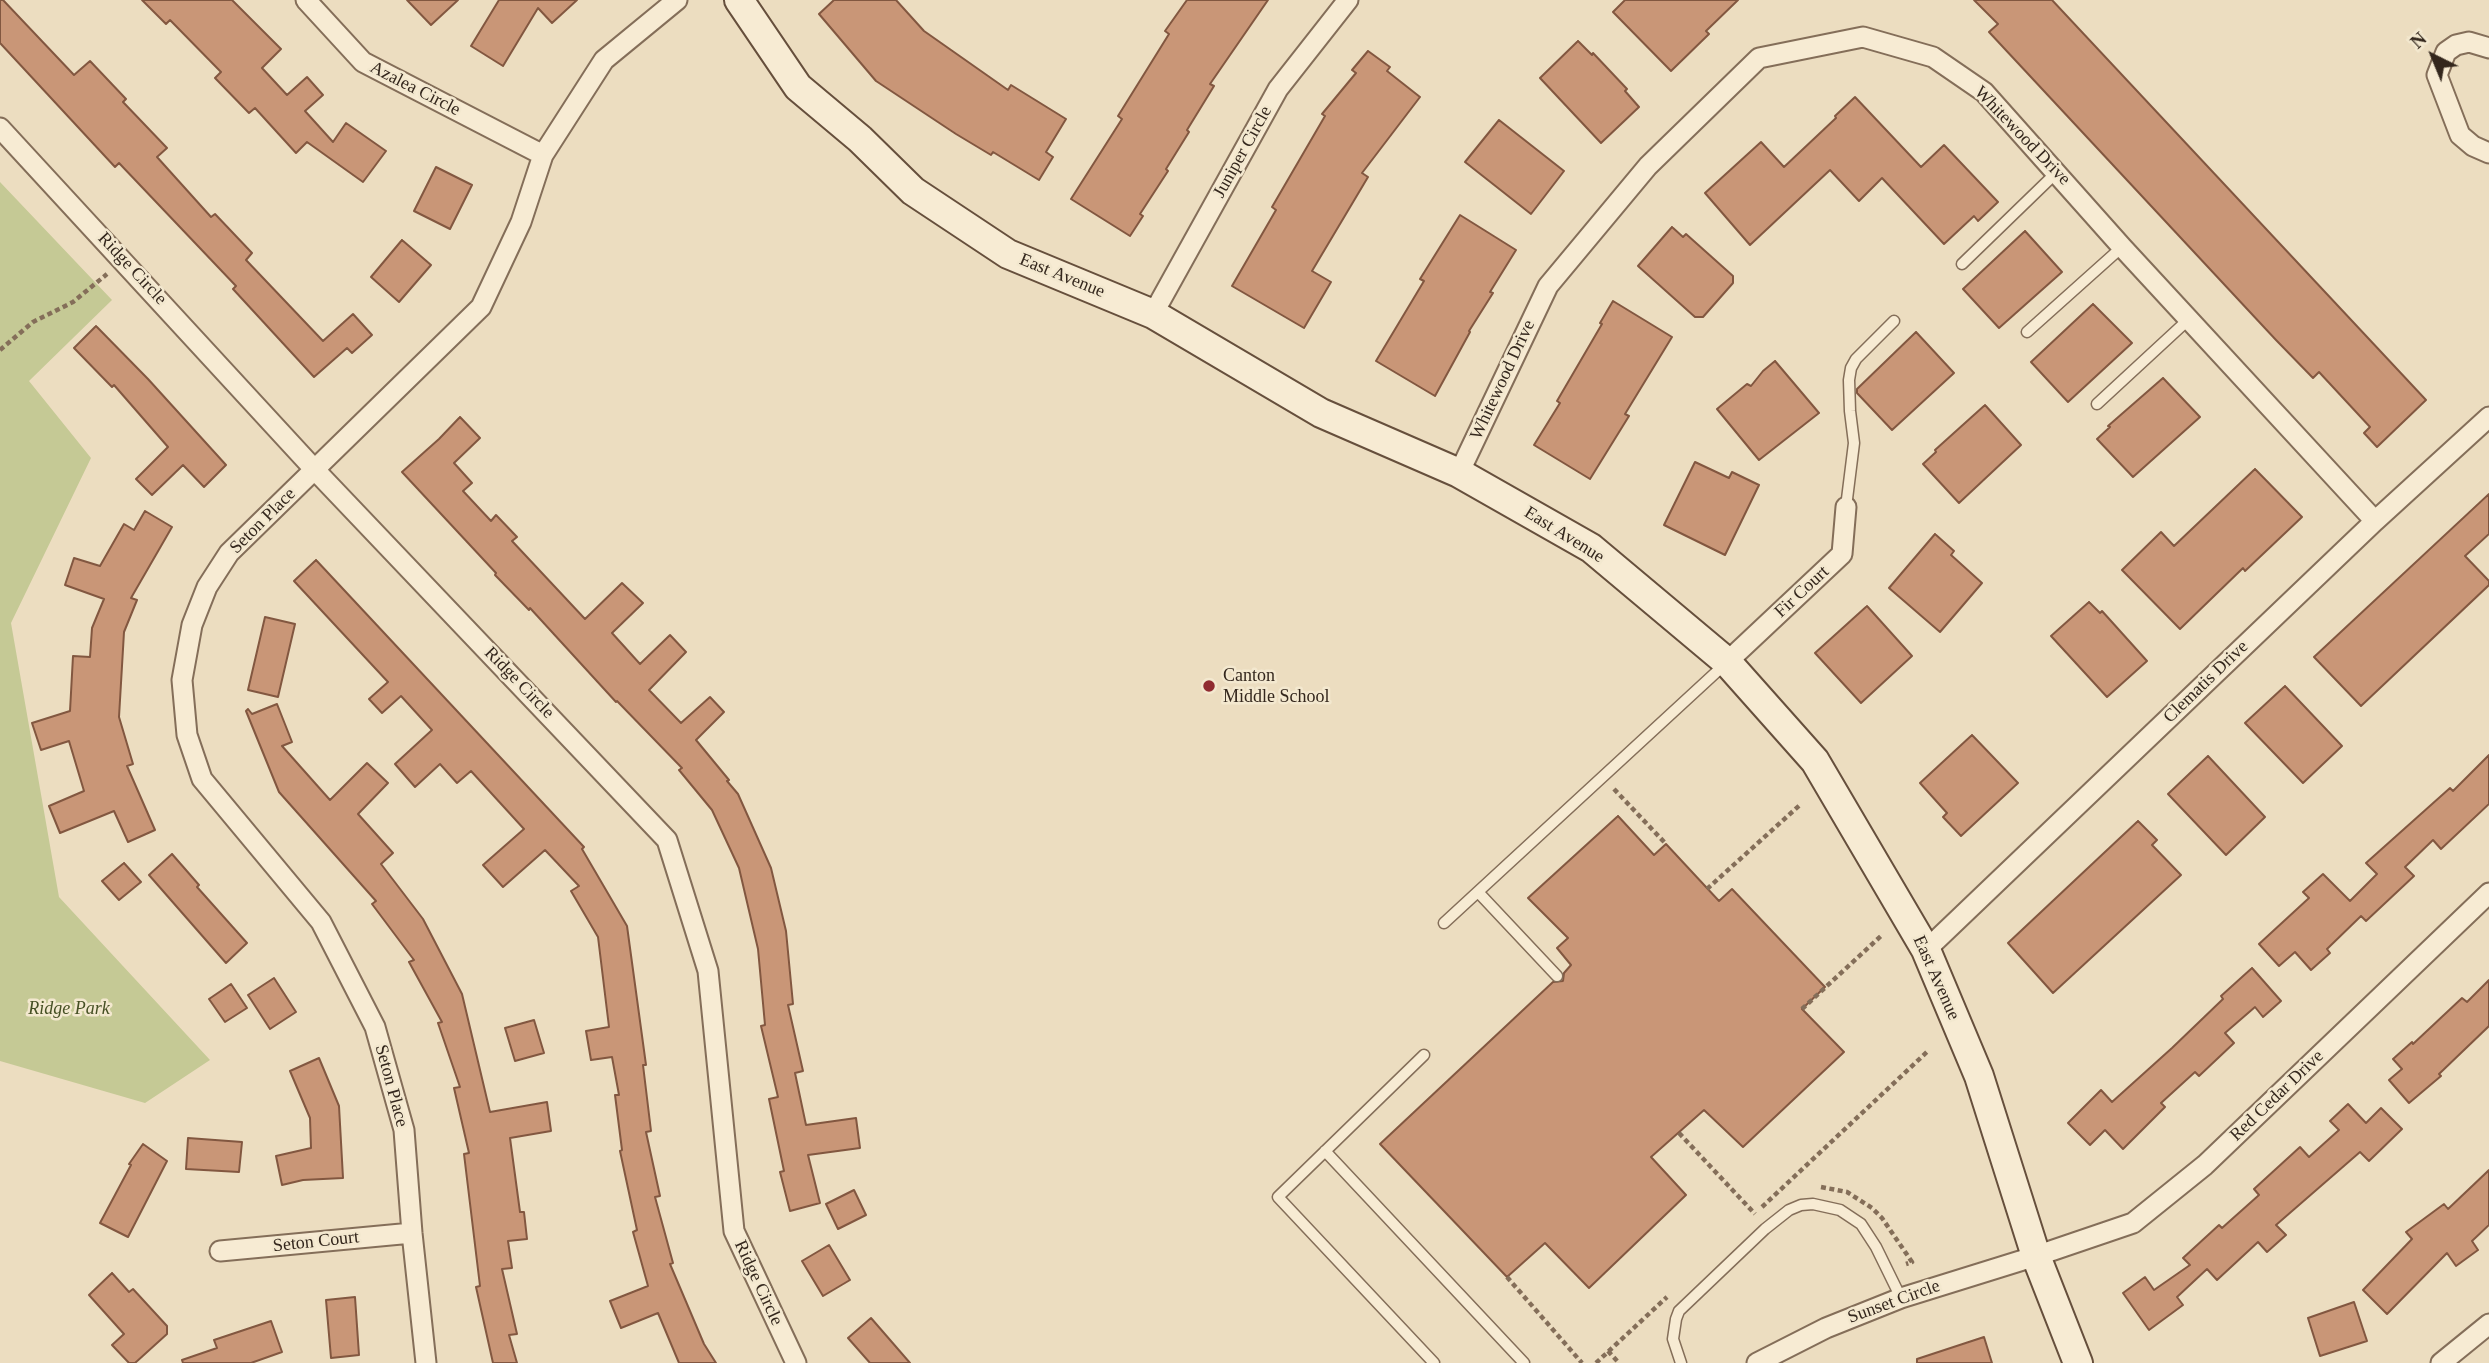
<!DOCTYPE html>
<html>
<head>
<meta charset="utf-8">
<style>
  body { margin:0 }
  #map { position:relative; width:2489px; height:1363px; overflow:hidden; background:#ecddc0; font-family:"Times New Roman",serif }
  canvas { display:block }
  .north { position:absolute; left:2398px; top:21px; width:70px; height:70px; -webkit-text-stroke:5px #f3e8cf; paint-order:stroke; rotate:317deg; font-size:19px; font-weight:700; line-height:28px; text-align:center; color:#34271d }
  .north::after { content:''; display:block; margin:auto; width:24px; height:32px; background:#34271d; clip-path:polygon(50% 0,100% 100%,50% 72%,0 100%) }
</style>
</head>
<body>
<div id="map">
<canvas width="2489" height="1363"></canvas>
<div class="north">N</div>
</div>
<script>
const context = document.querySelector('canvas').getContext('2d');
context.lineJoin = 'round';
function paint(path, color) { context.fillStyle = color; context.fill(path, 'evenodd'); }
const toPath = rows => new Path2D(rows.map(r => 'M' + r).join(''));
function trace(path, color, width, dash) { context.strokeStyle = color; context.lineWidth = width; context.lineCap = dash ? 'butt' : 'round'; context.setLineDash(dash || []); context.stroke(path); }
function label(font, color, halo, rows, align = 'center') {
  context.font = font + ' "Times New Roman",serif'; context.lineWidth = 5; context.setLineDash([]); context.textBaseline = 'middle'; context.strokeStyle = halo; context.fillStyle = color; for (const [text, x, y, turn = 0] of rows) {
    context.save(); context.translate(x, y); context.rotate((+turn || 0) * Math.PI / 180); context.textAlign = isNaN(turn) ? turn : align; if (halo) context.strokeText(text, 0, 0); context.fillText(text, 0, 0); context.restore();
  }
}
const green = toPath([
  [0,182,112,300,29,381,91,458,11,623,59,897,210,1060,145,1103,0,1061]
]);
const building = toPath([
  [0,0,3,0,74,75,90,61,126,99,123,102,167,148,157,157,211,217,215,214,252,253,246,260,323,341,353,314,372,335,352,353,347,348,314,377,233,289,236,286,119,163,115,167,0,43,0,0],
  [142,0,232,0,281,49,262,68,287,95,307,77,323,95,305,111,333,142,346,123,386,151,363,182,307,142,296,153,255,108,249,113,215,78,221,72,170,20,166,24,142,0],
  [407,0,458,0,431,25,407,0],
  [499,0,577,0,552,23,538,8,503,66,471,46,499,0],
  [834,0,896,0,924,31,1008,90,1011,85,1066,119,1046,152,1053,157,1039,180,993,152,991,155,956,134,876,81,819,14,834,0],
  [1187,0,1268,0,1210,84,1214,86,1187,130,1189,132,1166,169,1168,171,1140,214,1143,216,1130,236,1071,199,1122,119,1118,116,1169,34,1165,31,1187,0],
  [1625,0,1738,0,1706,31,1709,34,1671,71,1613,12,1625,0],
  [1974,0,2052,0,2426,400,2377,447,2364,433,2370,427,2319,372,2313,378,2276,340,1989,32,1998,24,1974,0],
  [1578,41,1592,55,1593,53,1627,89,1625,91,1639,107,1601,143,1540,78,1578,41],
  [1368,51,1390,67,1387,71,1420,97,1362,173,1368,177,1312,271,1331,282,1304,328,1232,286,1276,210,1272,207,1325,116,1322,114,1356,73,1352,70,1368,51],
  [1855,97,1921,167,1944,145,1998,202,1978,221,1974,216,1944,244,1882,178,1859,201,1830,170,1750,245,1705,193,1761,142,1784,167,1836,118,1835,116,1855,97],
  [1499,120,1564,171,1531,214,1465,162,1499,120],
  [436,167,472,185,450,229,414,211,436,167],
  [1460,215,1516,250,1490,292,1493,293,1469,331,1470,332,1435,396,1376,361,1424,281,1420,279,1460,215],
  [1672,227,1683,237,1686,234,1733,276,1733,283,1703,317,1695,317,1638,266,1672,227],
  [2025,231,2062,272,1999,328,1963,289,2025,231],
  [402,240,431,265,399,302,371,277,402,240],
  [1613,301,1672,337,1625,414,1629,416,1590,479,1534,445,1560,403,1557,401,1602,324,1600,323,1613,301],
  [2093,304,2132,343,2068,402,2031,362,2093,304],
  [96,326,148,379,226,465,204,487,183,465,152,495,136,479,168,447,114,385,112,387,74,348,96,326],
  [1916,332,1954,373,1892,430,1857,393,1857,389,1916,332],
  [1775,361,1819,413,1759,460,1717,409,1747,384,1751,386,1763,371,1775,361],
  [2163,378,2200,417,2133,477,2097,439,2110,427,2108,426,2163,378],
  [1985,405,2021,445,1959,503,1923,464,1936,452,1935,450,1985,405],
  [460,417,480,438,454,463,472,483,463,491,491,521,496,515,517,537,512,541,585,619,622,583,643,603,612,633,640,664,670,635,686,652,649,690,681,723,710,697,724,712,696,740,729,780,727,781,738,794,771,868,786,931,793,1004,788,1005,803,1071,795,1073,806,1125,856,1118,860,1148,808,1155,820,1203,790,1211,780,1172,784,1171,769,1099,778,1097,761,1026,765,1025,758,949,739,868,712,810,679,770,682,768,617,701,616,702,530,608,529,610,495,575,496,573,402,472,439,439,460,417],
  [1695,462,1729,478,1732,472,1759,485,1725,555,1664,525,1695,462],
  [2255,469,2302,517,2245,571,2243,568,2180,629,2122,570,2161,532,2174,546,2255,469],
  [2489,494,2489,534,2465,556,2489,581,2489,585,2361,706,2314,657,2489,494],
  [145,511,172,527,131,598,137,600,124,632,119,717,133,764,127,766,155,830,128,842,114,811,60,833,49,806,84,791,69,741,41,750,32,723,70,711,73,656,90,657,92,628,104,599,65,585,74,558,100,566,124,524,134,530,145,511],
  [1935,534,1954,551,1951,555,1982,583,1940,632,1889,588,1935,534],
  [316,560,584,847,582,849,627,926,646,1065,643,1065,651,1131,646,1132,660,1196,655,1197,673,1263,670,1264,704,1344,716,1363,679,1363,658,1313,621,1328,610,1301,648,1286,633,1232,637,1230,620,1151,622,1150,615,1095,619,1095,612,1057,591,1060,586,1031,609,1027,598,937,571,891,579,886,545,850,503,887,483,865,524,829,471,771,457,783,440,764,415,787,395,764,432,730,401,696,382,713,369,699,388,682,294,581,316,560],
  [2089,602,2100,613,2102,611,2147,661,2107,697,2051,636,2089,602],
  [1867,606,1912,656,1861,703,1815,653,1867,606],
  [265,617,295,624,278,697,248,690,265,617],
  [2285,686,2342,746,2303,783,2245,723,2285,686],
  [277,704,292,742,282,746,330,800,367,763,388,783,358,814,393,853,381,864,423,919,462,994,490,1112,547,1102,551,1131,510,1138,520,1212,524,1212,527,1239,508,1241,512,1268,502,1269,517,1334,509,1335,517,1363,493,1363,476,1287,480,1286,464,1154,469,1153,454,1088,460,1087,438,1023,442,1022,409,962,414,960,372,904,376,901,279,792,246,711,248,709,252,714,277,704],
  [1972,735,2018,783,1961,836,1943,817,1947,813,1920,783,1972,735],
  [2489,755,2489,804,2441,849,2433,840,2405,867,2414,876,2366,921,2361,916,2327,949,2330,953,2311,970,2295,952,2279,966,2259,944,2309,898,2303,892,2323,874,2350,901,2377,874,2366,863,2450,788,2453,791,2489,755],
  [2208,756,2265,817,2226,855,2168,794,2208,756],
  [1618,816,1654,855,1666,844,1719,901,1732,889,1825,987,1802,1009,1844,1052,1743,1147,1704,1110,1651,1157,1686,1195,1589,1288,1545,1243,1507,1277,1380,1144,1553,982,1563,981,1564,973,1571,965,1557,948,1568,938,1528,898,1618,816],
  [2138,821,2157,840,2152,845,2181,875,2053,993,2008,943,2138,821],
  [172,854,199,885,197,887,247,943,226,963,149,875,172,854],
  [124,863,141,882,119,900,102,881,124,863],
  [2252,968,2281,1001,2263,1017,2255,1007,2225,1033,2234,1043,2199,1076,2195,1072,2161,1103,2165,1107,2123,1149,2105,1130,2090,1145,2068,1123,2101,1090,2112,1102,2172,1048,2223,999,2221,996,2252,968],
  [274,978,296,1012,270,1029,248,995,274,978],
  [2489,980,2489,1026,2439,1074,2441,1076,2409,1103,2389,1080,2402,1069,2393,1059,2412,1042,2413,1044,2462,998,2467,1002,2489,980],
  [231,984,247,1008,225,1022,209,999,231,984],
  [534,1020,544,1053,515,1061,505,1028,534,1020],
  [319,1058,339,1106,343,1178,303,1180,282,1185,276,1156,311,1148,310,1118,290,1071,319,1058],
  [2348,1104,2366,1123,2381,1108,2402,1129,2369,1161,2360,1152,2276,1225,2286,1235,2267,1252,2258,1242,2217,1280,2207,1269,2177,1297,2183,1305,2149,1330,2123,1293,2145,1277,2154,1290,2190,1265,2183,1258,2219,1225,2222,1228,2259,1195,2254,1189,2300,1147,2309,1157,2339,1130,2330,1121,2348,1104],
  [188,1138,242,1142,239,1172,186,1169,188,1138],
  [143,1144,167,1161,128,1237,100,1223,131,1165,129,1164,143,1144],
  [2489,1170,2489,1225,2472,1241,2478,1250,2456,1266,2447,1253,2387,1314,2363,1290,2412,1239,2406,1232,2444,1204,2448,1209,2489,1170],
  [854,1190,866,1215,838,1229,826,1204,854,1190],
  [829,1245,850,1280,823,1296,802,1261,829,1245],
  [112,1273,129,1292,133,1289,167,1326,167,1334,135,1363,129,1363,112,1345,124,1334,89,1295,112,1273],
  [355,1297,359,1355,331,1358,326,1300,355,1297],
  [2354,1302,2367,1341,2320,1356,2308,1318,2354,1302],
  [871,1318,910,1363,870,1363,848,1338,871,1318],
  [271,1321,282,1352,251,1363,183,1363,182,1360,217,1348,214,1340,271,1321],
  [1984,1337,1992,1363,1917,1363,1917,1359,1984,1337]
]);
const path = toPath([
  [0,350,33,322,73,302,107,274],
  [1614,789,1666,844],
  [1707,889,1801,804],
  [1802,1009,1882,935],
  [1679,1133,1755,1214],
  [1821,1187,1847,1192,1872,1208,1882,1218,1912,1262,1906,1264],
  [1762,1207,1928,1051],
  [1507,1277,1582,1363],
  [1608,1351,1619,1363],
  [1596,1363,1667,1297]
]);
const lane = toPath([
  [1962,264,2057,172],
  [2027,332,2122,247],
  [2097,404,2189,319],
  [1846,507,1854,443,1850,411,1849,380,1851,368,1856,359,1894,321],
  [1478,892,1557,976],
  [1444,923,1724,665],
  [1424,1055,1278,1197,1434,1363],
  [1325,1151,1524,1363],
  [1681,1363,1673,1339,1676,1319,1679,1311,1765,1229,1789,1210,1801,1205,1813,1204,1840,1210,1861,1224,1876,1247,1901,1298]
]);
const street = toPath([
  [306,0,363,62,543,155],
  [2489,48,2469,42,2456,45,2446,52,2437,75,2460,135,2473,146,2489,153],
  [0,128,315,470,667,840,708,971,734,1231,796,1363],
  [1153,314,1278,89,1348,0],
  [1459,473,1548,286,1648,166,1759,58,1863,37,1933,57,1984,92,2122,247,2375,521],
  [1727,662,1842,554,1846,507],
  [1926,950,2375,521,2489,417],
  [220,1251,412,1233],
  [426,1363,412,1233,404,1130,375,1027,321,922,202,779,187,735,182,680,192,625,207,587,229,553,481,307,521,222,543,155,604,60,677,0],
  [1757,1363,1826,1328,1901,1298,2036,1256,2133,1223,2205,1165,2489,893],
  [2441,1363,2489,1324]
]);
const secondary = toPath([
  [739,0,798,87,860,139,913,191,1008,254,1153,314,1321,413,1459,473,1591,548,1727,662,1815,761,1926,950,1979,1076,2036,1256,2078,1363]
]);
const markers = [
  [1209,686,7,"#902b30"]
];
const streetNames = [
  ["Azalea Circle",415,89,27],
  ["Whitewood Drive",2022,136,46],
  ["Juniper Circle",1243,152,-61],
  ["Ridge Circle",132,269,47],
  ["East Avenue",1062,276,22],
  ["Whitewood Drive",1503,380,-65],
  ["Seton Place",263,521,-45],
  ["East Avenue",1564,535,32],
  ["Fir Court",1802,592,-43],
  ["Clematis Drive",2206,682,-44],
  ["Ridge Circle",519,683,46],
  ["East Avenue",1936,978,66],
  ["Seton Place",391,1086,75],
  ["Red Cedar Drive",2277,1096,-44],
  ["Seton Court",316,1242,-6],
  ["Ridge Circle",758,1283,65],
  ["Sunset Circle",1894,1302,-20]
];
const poiNames = [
  ["Canton",1223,676],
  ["Middle School",1223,697]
];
const parkNames = [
  ["Ridge Park",69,1009]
];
paint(green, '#c5c995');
paint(building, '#c99677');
trace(building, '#825740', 2);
trace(lane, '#846e59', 13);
trace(street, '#846e59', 23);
trace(secondary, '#664f3c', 32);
trace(path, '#846e59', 4.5, [5, 3.5]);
trace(lane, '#f7ebd3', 10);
trace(street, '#f7ebd3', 19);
trace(secondary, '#f7ebd3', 28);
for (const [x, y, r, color] of markers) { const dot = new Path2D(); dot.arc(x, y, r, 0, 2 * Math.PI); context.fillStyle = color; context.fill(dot); trace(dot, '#f3e8cf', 2.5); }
label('18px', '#34271d', '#f3e8cf', streetNames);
label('18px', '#34271d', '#f3e8cf', poiNames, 'left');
label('italic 18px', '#465024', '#f3e8cf', parkNames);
</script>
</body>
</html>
